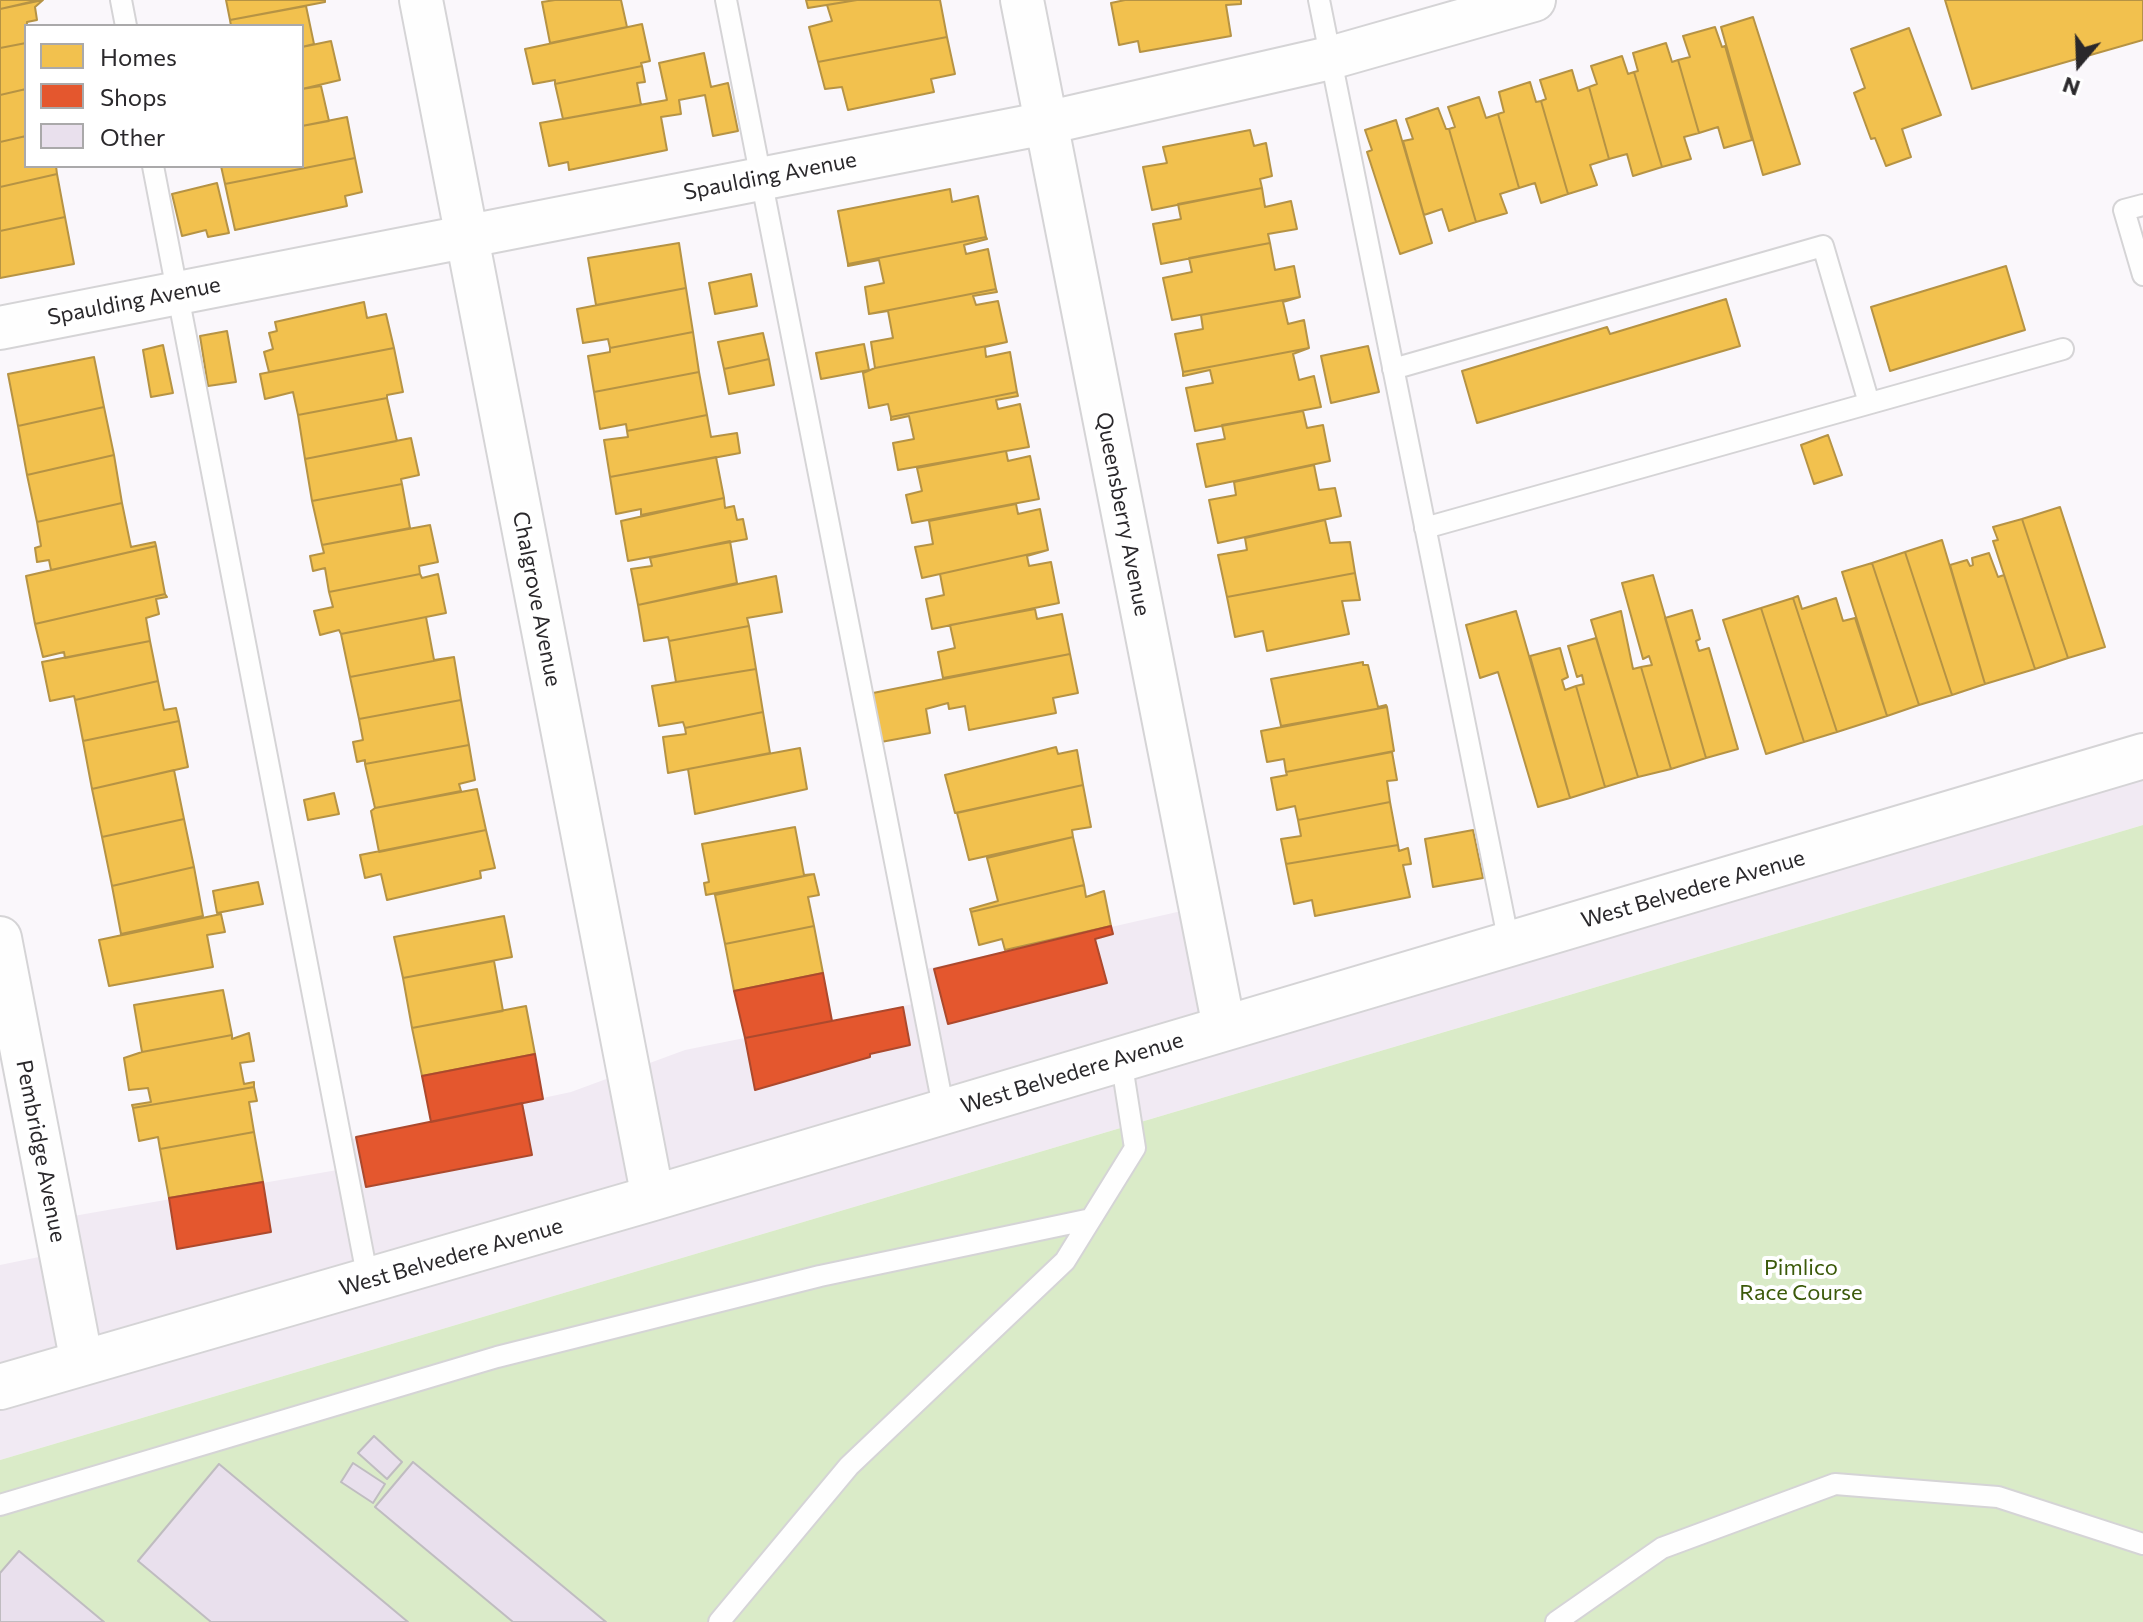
<!DOCTYPE html>
<html>
<head>
<meta charset="utf-8">
<style>
  body { margin:0 }
  #map { position:relative; width:2143px; height:1622px; overflow:hidden; background:#faf7fb; font-family:Commissioner,sans-serif }
  canvas { display:block }
  .legend { position:absolute; left:24px; top:24px; width:280px; height:144px; box-sizing:border-box; background:#fff; border:2px solid #aaa9aa; margin:0; padding:10px 14px; list-style:none; font-size:24px; color:#2a282b }
  .legend li { display:flex; align-items:center; gap:16px; height:40px }
  .legend b { width:40px; border:2px solid #aaa9aa }
  .north { position:absolute; left:2039px; top:24px; width:80px; height:80px; -webkit-text-stroke:6px #fff; paint-order:stroke; rotate:199deg; font-size:22px; font-weight:700; line-height:32px; text-align:center; color:#2a282b }
  .north::after { content:''; display:block; margin:auto; width:28px; height:36px; background:#2a282b; clip-path:polygon(50% 0,100% 100%,50% 72%,0 100%) }
</style>
</head>
<body>
<div id="map">
<canvas width="2143" height="1622"></canvas>
<ul class="legend">
<li><b style="height:22px;background:#f2c14e"></b>Homes</li>
<li><b style="height:22px;background:#e4572e"></b>Shops</li>
<li><b style="height:22px;background:#e9e0ed"></b>Other</li>
</ul>
<div class="north">N</div>
</div>
<script>
const context = document.querySelector('canvas').getContext('2d');
context.lineJoin = 'round';
function paint(path, color) { context.fillStyle = color; context.fill(path, 'evenodd'); }
const toPath = rows => new Path2D(rows.map(r => 'M' + r).join(''));
function trace(path, color, width, dash) { context.strokeStyle = color; context.lineWidth = width; context.lineCap = dash ? 'butt' : 'round'; context.setLineDash(dash || []); context.stroke(path); }
function label(font, color, halo, rows, align = 'center') {
  context.font = font + ' Commissioner,sans-serif'; context.lineWidth = 8; context.setLineDash([]); context.textBaseline = 'middle'; context.strokeStyle = halo; context.fillStyle = color; for (const [text, x, y, turn = 0] of rows) {
    context.save(); context.translate(x, y); context.rotate((+turn || 0) * Math.PI / 180); context.textAlign = isNaN(turn) ? turn : align; if (halo) context.strokeText(text, 0, 0); context.fillText(text, 0, 0); context.restore();
  }
}
const built = toPath([
  [2143,755,2143,825,0,1460,0,1265,68,1251,62,1218,343,1169,340,1145,355,1138,571,1092,685,1050,918,1003,913,972,1208,905,1231,1022]
]);
const green = toPath([
  [2143,825,2143,1622,0,1622,0,1460]
]);
const homes = toPath([
  [0,0,39,0,0,9,0,0],
  [43,0,35,7,37,20,27,22,26,43,0,48,0,9,43,0],
  [226,0,325,0,325,2,230,20,226,0],
  [555,0,621,0,627,27,550,43,542,2,555,0],
  [806,0,857,0,808,8,806,0],
  [857,0,940,0,947,37,818,62,809,27,832,21,827,5,857,0],
  [1125,0,1241,0,1241,4,1226,5,1231,36,1140,52,1138,41,1119,45,1111,3,1125,0],
  [1945,0,2143,0,2143,40,1972,89,1945,0],
  [306,6,314,44,302,47,302,26,231,26,230,20,306,6],
  [1753,17,1800,164,1763,175,1721,27,1753,17],
  [642,24,650,61,641,63,642,66,555,84,555,80,533,84,525,49,642,24],
  [1715,27,1722,47,1725,46,1752,140,1724,148,1718,127,1699,133,1678,60,1690,57,1683,36,1715,27],
  [1909,28,1941,115,1902,129,1911,157,1886,166,1875,138,1871,139,1854,93,1865,88,1851,49,1909,28],
  [947,37,955,74,931,79,934,92,848,110,842,87,825,89,818,62,947,37],
  [331,41,340,80,302,89,302,47,331,41],
  [26,43,26,89,0,95,0,48,26,43],
  [1666,43,1672,62,1678,60,1699,133,1684,137,1691,159,1662,167,1634,72,1638,71,1633,53,1666,43],
  [704,53,711,87,728,83,738,131,713,136,705,95,679,100,681,114,661,117,667,150,569,170,568,162,549,166,540,123,667,100,659,63,704,53],
  [1622,56,1628,74,1634,72,1662,167,1633,176,1627,154,1609,159,1589,87,1597,84,1591,66,1622,56],
  [642,66,645,82,637,83,641,105,563,119,555,84,642,66],
  [1572,70,1578,91,1589,87,1609,159,1590,165,1597,185,1568,194,1541,101,1546,99,1540,80,1572,70],
  [1530,82,1536,102,1541,101,1568,194,1541,203,1535,183,1519,188,1498,114,1504,112,1499,92,1530,82],
  [321,86,329,121,302,126,302,89,321,86],
  [26,89,26,136,0,142,0,95,26,89],
  [1479,97,1486,118,1498,114,1519,188,1500,194,1507,213,1476,222,1449,129,1455,127,1448,107,1479,97],
  [1438,108,1446,129,1449,129,1476,222,1449,231,1442,209,1424,215,1403,141,1413,139,1406,119,1438,108],
  [347,117,355,158,225,184,221,166,302,166,302,126,347,117],
  [1396,120,1432,243,1400,254,1367,152,1372,150,1365,130,1396,120],
  [1250,130,1254,146,1266,143,1272,176,1260,179,1262,188,1152,210,1143,167,1167,163,1163,147,1250,130],
  [26,136,26,166,56,166,57,174,0,187,0,142,26,136],
  [355,158,362,192,345,196,347,206,235,230,225,184,355,158],
  [57,174,65,217,0,231,0,187,57,174],
  [217,183,229,233,208,237,206,230,182,236,172,194,217,183],
  [1262,188,1265,207,1291,201,1297,229,1268,234,1270,243,1161,264,1153,224,1181,219,1178,204,1262,188],
  [950,189,952,202,978,196,986,237,848,264,838,211,950,189],
  [65,217,74,264,0,278,0,231,65,217],
  [986,237,987,239,964,245,966,254,988,249,996,289,869,314,865,287,884,283,879,260,848,266,848,264,986,237],
  [679,243,686,288,596,305,588,258,679,243],
  [1270,243,1275,270,1294,266,1300,297,1172,320,1163,278,1192,272,1189,258,1270,243],
  [2006,266,2025,330,1890,371,1871,307,2006,266],
  [751,274,757,306,715,314,709,283,751,274],
  [686,288,693,332,610,348,608,339,583,343,577,309,686,288],
  [996,289,997,292,973,296,976,305,998,301,1007,342,875,368,871,342,893,338,888,311,869,314,996,289],
  [1300,297,1283,302,1288,324,1304,320,1309,348,1183,372,1175,334,1203,329,1201,315,1300,297],
  [1726,299,1740,346,1477,423,1462,371,1607,327,1610,334,1726,299],
  [364,302,367,318,386,314,394,348,269,372,264,352,273,349,269,333,277,331,275,322,364,302],
  [227,331,236,382,208,386,200,336,227,331],
  [693,332,699,372,594,392,588,356,610,352,610,348,693,332],
  [763,333,769,359,724,369,718,342,763,333],
  [1007,342,985,347,986,357,1010,352,1017,392,891,417,888,404,869,408,863,373,875,368,1007,342],
  [864,344,869,370,821,379,816,353,864,344],
  [163,345,173,393,151,397,143,350,163,345],
  [1368,346,1379,392,1331,403,1321,356,1368,346],
  [394,348,403,392,387,395,387,398,298,415,293,392,265,399,260,374,394,348],
  [1309,348,1293,354,1299,380,1314,376,1321,407,1195,431,1186,388,1213,383,1210,370,1183,376,1183,372,1309,348],
  [94,357,104,407,18,426,8,374,94,357],
  [769,359,774,385,729,394,724,369,769,359],
  [699,372,707,415,627,431,626,424,600,429,594,392,699,372],
  [1017,392,1018,396,996,400,998,409,1020,404,1029,447,898,470,893,443,914,439,909,416,891,420,891,417,1017,392],
  [387,398,397,441,305,459,298,415,387,398],
  [104,407,114,455,27,475,18,426,104,407],
  [1303,411,1307,428,1323,425,1330,461,1206,487,1197,444,1225,439,1222,425,1303,411],
  [707,415,711,437,737,433,740,453,610,477,604,440,628,437,627,431,707,415],
  [1828,435,1842,475,1814,484,1801,445,1828,435],
  [411,438,419,475,401,479,402,484,312,501,305,459,411,438],
  [1006,451,1008,461,1030,456,1039,499,912,523,906,495,922,491,917,468,1006,451],
  [114,455,122,503,37,522,27,475,114,455],
  [716,457,724,498,641,515,641,509,616,514,610,477,716,457],
  [1314,465,1319,490,1335,488,1341,516,1218,543,1209,500,1236,495,1234,482,1314,465],
  [402,484,410,528,322,545,312,501,402,484],
  [724,498,725,508,734,506,737,520,743,519,747,539,628,561,621,521,724,498],
  [122,503,131,547,155,542,156,546,51,570,49,560,37,562,35,548,41,546,37,522,122,503],
  [1016,504,1018,514,1040,509,1048,550,922,578,915,547,933,544,929,521,1016,504],
  [2060,507,2105,647,2068,658,2022,519,2060,507],
  [2022,519,2068,658,2035,669,1993,541,1998,540,1993,527,2022,519],
  [1325,520,1330,543,1350,542,1355,573,1227,597,1218,555,1247,550,1245,538,1325,520],
  [430,525,438,562,419,566,420,574,329,592,325,568,313,571,310,556,324,553,322,545,430,525],
  [1942,540,1985,684,1952,695,1905,552,1942,540],
  [730,541,737,583,638,605,631,569,652,566,650,558,730,541],
  [156,546,165,594,35,624,26,576,156,546],
  [1048,550,1027,556,1029,566,1051,562,1059,603,932,629,926,599,944,595,940,574,1048,550],
  [1905,552,1952,695,1919,705,1872,563,1905,552],
  [1989,553,1998,577,2004,575,2035,669,1985,684,1950,565,1967,560,1970,566,1973,565,1972,558,1989,553],
  [1872,563,1919,705,1887,716,1842,572,1872,563],
  [1355,573,1360,600,1342,601,1349,634,1267,651,1263,631,1235,637,1227,597,1355,573],
  [420,574,422,578,438,574,446,613,341,634,339,630,320,635,314,611,333,607,329,592,420,574],
  [1653,575,1706,758,1671,769,1641,667,1652,665,1649,656,1643,659,1622,583,1653,575],
  [776,576,782,612,747,618,749,626,669,641,668,637,644,641,638,605,776,576],
  [165,594,167,597,156,599,159,614,146,618,150,641,65,658,64,652,43,657,35,624,165,594],
  [1798,596,1802,609,1836,598,1843,621,1855,618,1887,716,1837,732,1793,598,1798,596],
  [1793,598,1837,732,1804,742,1761,608,1793,598],
  [1761,608,1804,742,1766,754,1723,620,1761,608],
  [1035,609,1037,619,1062,614,1070,654,943,678,938,652,955,648,950,625,1035,609],
  [1692,610,1700,639,1696,641,1699,651,1709,648,1738,749,1706,758,1665,618,1692,610],
  [1516,611,1570,798,1538,807,1498,672,1480,678,1466,625,1516,611],
  [1621,611,1633,669,1641,667,1671,769,1638,777,1591,620,1621,611],
  [426,617,434,660,454,657,350,677,341,634,426,617],
  [749,626,756,669,676,682,669,641,749,626],
  [1596,638,1638,777,1605,787,1576,686,1584,684,1582,675,1577,677,1568,646,1596,638],
  [150,641,158,681,75,700,74,696,50,701,42,662,150,641],
  [1560,648,1568,677,1562,680,1565,690,1576,686,1605,787,1570,798,1530,656,1560,648],
  [1070,654,1078,693,1053,698,1056,713,969,730,965,706,949,709,948,703,926,709,930,733,881,742,873,693,1070,654],
  [454,657,461,700,359,719,350,677,454,657],
  [1363,662,1363,665,1368,665,1378,707,1386,705,1387,707,1281,726,1271,679,1363,662],
  [756,669,763,712,685,728,683,722,659,726,652,686,756,669],
  [158,681,164,710,176,708,179,721,83,741,75,700,158,681],
  [461,700,469,745,365,764,365,760,357,762,353,742,363,740,359,719,461,700],
  [1387,707,1394,751,1286,772,1284,759,1267,762,1261,731,1387,707],
  [763,712,770,753,668,773,663,737,686,734,685,728,763,712],
  [179,721,188,767,92,789,83,741,179,721],
  [469,745,475,780,459,784,461,791,375,808,365,764,469,745],
  [1056,747,1058,754,1077,750,1083,785,955,813,945,775,1056,747],
  [800,748,807,789,695,814,688,769,800,748],
  [1392,752,1397,780,1387,781,1390,802,1298,820,1295,806,1277,810,1271,778,1287,775,1286,772,1392,752],
  [174,770,184,819,102,837,92,789,174,770],
  [1083,785,1091,827,1072,830,1073,837,969,860,957,813,1083,785],
  [477,789,486,830,379,852,371,811,375,808,477,789],
  [334,793,339,814,308,820,304,800,334,793],
  [1390,802,1398,845,1286,864,1281,839,1301,836,1298,820,1390,802],
  [184,819,194,867,112,886,102,837,184,819],
  [795,827,804,875,814,874,706,895,704,883,709,882,702,844,795,827],
  [486,830,495,868,480,871,481,878,387,900,381,874,365,878,360,855,486,830],
  [1473,830,1483,878,1433,887,1425,839,1473,830],
  [1073,837,1084,885,971,912,970,909,998,901,987,858,1073,837],
  [1398,845,1399,851,1408,848,1411,864,1403,865,1410,897,1315,916,1312,900,1294,904,1286,864,1398,845],
  [194,867,203,916,121,934,112,886,194,867],
  [814,874,819,895,808,897,814,926,725,944,715,895,814,874],
  [258,882,263,904,217,913,213,891,258,882],
  [1084,885,1086,897,1104,891,1111,926,1005,950,1002,939,979,945,971,912,1084,885],
  [221,914,225,932,207,935,213,967,109,986,99,940,221,914],
  [504,916,512,957,403,978,394,937,504,916],
  [814,926,823,973,734,991,725,944,814,926],
  [494,961,503,1011,412,1028,403,978,494,961],
  [223,990,232,1035,142,1052,134,1005,223,990],
  [526,1006,535,1054,422,1076,412,1028,526,1006],
  [249,1033,254,1061,240,1063,244,1084,254,1082,254,1087,133,1108,132,1105,151,1102,148,1088,129,1090,124,1058,142,1052,232,1035,232,1039,249,1033],
  [254,1087,257,1101,249,1102,254,1132,160,1149,158,1137,139,1141,133,1108,254,1087],
  [254,1132,263,1182,169,1198,160,1149,254,1132]
]);
const shops = toPath([
  [1111,926,1113,934,1095,939,1107,983,948,1024,934,969,1111,926],
  [823,973,832,1021,745,1038,734,991,823,973],
  [903,1007,910,1045,870,1054,870,1057,755,1090,745,1038,903,1007],
  [535,1054,543,1099,431,1122,422,1076,535,1054],
  [522,1103,532,1155,366,1187,356,1137,522,1103],
  [263,1182,271,1232,177,1249,169,1198,263,1182]
]);
const building = toPath([
  [374,1436,402,1462,387,1479,358,1453,374,1436],
  [413,1462,606,1622,513,1622,375,1507,413,1462],
  [353,1463,385,1484,373,1503,341,1482,353,1463],
  [219,1464,408,1622,211,1622,138,1561,219,1464],
  [19,1551,104,1622,0,1622,0,1573,19,1551]
]);
const service = toPath([
  [121,0,126,26],
  [726,0,944,1111],
  [1319,0,1509,943],
  [153,166,368,1280],
  [2143,205,2124,210,2143,275],
  [1393,369,1823,246,1869,403],
  [1425,528,2063,349],
  [0,1505,497,1357,820,1276,1091,1219],
  [719,1622,849,1466,1065,1261,1135,1148,1121,1059],
  [1556,1622,1662,1548,1835,1484,1998,1497,2143,1544]
]);
const minor = toPath([
  [421,0,653,1198],
  [1022,0,1224,1027],
  [0,328,1046,123,1330,58,1534,0],
  [0,938,82,1363]
]);
const secondary = toPath([
  [0,1387,653,1198,2143,756]
]);
const streetNames = [
  ["Spaulding Avenue",770,176,-11],
  ["Spaulding Avenue",134,301,-11],
  ["Queensberry Avenue",1123,514,79],
  ["Chalgrove Avenue",537,599,79],
  ["West Belvedere Avenue",1693,889,-16],
  ["West Belvedere Avenue",1072,1073,-17],
  ["Pembridge Avenue",41,1151,79],
  ["West Belvedere Avenue",451,1257,-16]
];
const parkNames = [
  ["Pimlico",1801,1268],
  ["Race Course",1801,1293]
];
paint(built, '#f1eaf3');
paint(green, '#daebc8');
paint(homes, '#f2c14e');
trace(homes, '#b69344', 2);
paint(shops, '#e4572e');
trace(shops, '#ac492d', 2);
paint(building, '#e9e0ed');
trace(building, '#bfbcc0', 2);
trace(service, '#d5d4d6', 24);
trace(minor, '#d5d4d6', 46);
trace(secondary, '#d5d4d6', 48);
trace(service, '#fefefe', 20);
trace(minor, '#fefefe', 42);
trace(secondary, '#fefefe', 44);
label('22px', '#2a282b', '#fff', streetNames);
label('22px', '#3c5a0a', '#fff', parkNames);
</script>
</body>
</html>
